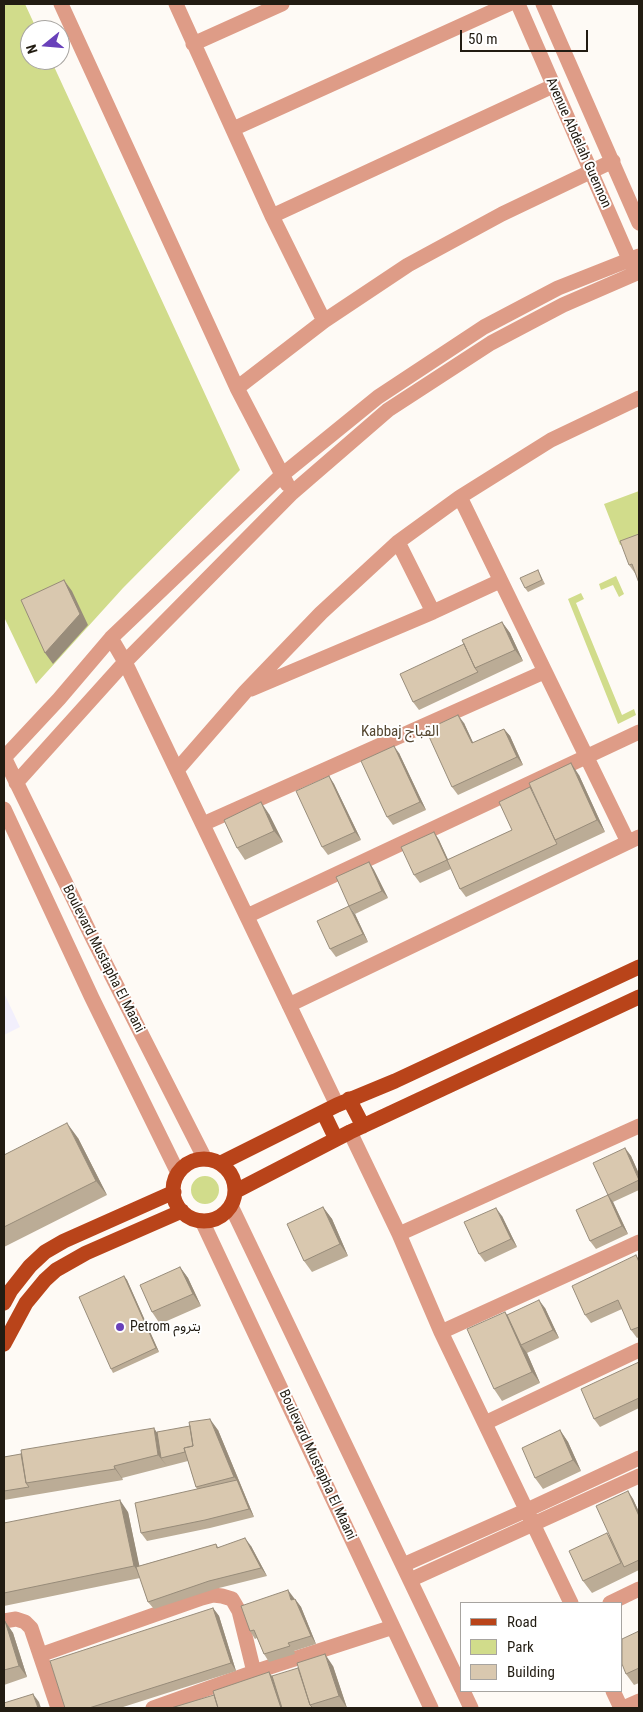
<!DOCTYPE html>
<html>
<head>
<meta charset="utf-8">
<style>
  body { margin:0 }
  #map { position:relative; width:643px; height:1712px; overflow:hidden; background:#fefaf5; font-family:"Roboto Condensed",sans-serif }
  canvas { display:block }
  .frame { position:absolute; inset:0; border:5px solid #221c12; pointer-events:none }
  .legend { position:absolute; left:460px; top:1602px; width:162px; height:90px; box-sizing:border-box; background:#fff; border:1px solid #a7a4a0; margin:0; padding:6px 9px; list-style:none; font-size:15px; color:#221c12 }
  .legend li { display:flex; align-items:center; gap:10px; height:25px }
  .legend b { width:25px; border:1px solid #a7a4a0 }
  .north { position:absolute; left:20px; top:20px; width:50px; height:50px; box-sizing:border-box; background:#fff; border:1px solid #a7a4a0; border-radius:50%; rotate:253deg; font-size:14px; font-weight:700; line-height:20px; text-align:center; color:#221c12 }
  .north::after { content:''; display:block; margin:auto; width:18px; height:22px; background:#6941ba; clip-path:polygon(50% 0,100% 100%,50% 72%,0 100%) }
  .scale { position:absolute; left:460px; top:30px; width:128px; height:22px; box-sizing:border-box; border:2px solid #221c12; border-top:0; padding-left:6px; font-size:15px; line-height:18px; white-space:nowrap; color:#221c12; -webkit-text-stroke:4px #fff; paint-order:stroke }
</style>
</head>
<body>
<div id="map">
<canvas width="643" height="1712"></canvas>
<div class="frame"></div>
<ul class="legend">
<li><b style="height:6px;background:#b9441a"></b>Road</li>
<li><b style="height:14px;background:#d1dc8b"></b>Park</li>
<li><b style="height:14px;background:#d9c8af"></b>Building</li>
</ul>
<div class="north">N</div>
<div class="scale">50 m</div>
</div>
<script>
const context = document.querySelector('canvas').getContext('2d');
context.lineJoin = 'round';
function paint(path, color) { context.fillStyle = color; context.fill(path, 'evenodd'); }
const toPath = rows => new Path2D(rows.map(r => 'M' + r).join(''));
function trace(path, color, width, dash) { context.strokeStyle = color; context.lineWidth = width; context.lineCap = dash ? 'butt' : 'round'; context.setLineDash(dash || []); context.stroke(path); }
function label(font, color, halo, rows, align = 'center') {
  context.font = font + ' "Roboto Condensed","Noto Sans Arabic",sans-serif'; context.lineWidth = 4; context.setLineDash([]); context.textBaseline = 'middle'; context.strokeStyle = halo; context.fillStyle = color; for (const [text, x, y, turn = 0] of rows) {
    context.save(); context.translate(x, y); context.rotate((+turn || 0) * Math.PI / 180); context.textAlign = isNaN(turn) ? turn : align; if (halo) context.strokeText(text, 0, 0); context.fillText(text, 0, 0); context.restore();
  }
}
const education = toPath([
  [4,993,20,1027,4,1035]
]);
const green = toPath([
  [4,4,25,4,37,30,30,30,30,60,51,60,240,470,123,588,36,684,4,617],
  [639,491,639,538,620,545,604,504],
  [616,576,624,594,619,597,613,585,601,590,599,584],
  [581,593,584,599,576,603,622,715,634,709,636,715,618,724,568,599],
  '191 1190a14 14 0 1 1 28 0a14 14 0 1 1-28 0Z'
]);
const minor = toPath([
  [61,4,237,388,287,484],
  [176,4,272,216,324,321],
  [518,4,633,268],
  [543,4,639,223],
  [193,44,282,4],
  [233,129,509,4],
  [272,216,553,86],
  [237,388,324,321,408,265,502,214,613,161],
  [460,497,628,842],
  [398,542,433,612],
  [111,638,125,662,337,1105],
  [251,689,433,612,500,581],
  [4,757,94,941,205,1159],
  [4,758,59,699,111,638,282,475,378,397,484,327,558,288,639,256],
  [177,770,245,692,321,613,398,542,460,497,551,440,639,398],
  [16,783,125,662,292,493,388,410,491,343,563,305,639,272],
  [4,809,92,998,178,1173],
  [203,824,544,672],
  [247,916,639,732],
  [289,1005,639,837],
  [350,1132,399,1234,441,1332,571,1603],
  [231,1206,462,1689],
  [202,1221,431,1708],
  [399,1234,639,1126],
  [441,1332,639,1242],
  [485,1423,639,1350],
  [403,1565,527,1510,639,1458],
  [410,1580,639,1476],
  [610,1603,639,1589],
  [4,1621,16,1619,25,1622,31,1628,58,1708],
  [40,1655,202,1598,213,1595,222,1596,232,1599,239,1611,254,1672],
  [463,1691,471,1708],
  [613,1691,621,1708],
  [153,1708,254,1672,393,1627],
  [623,1708,639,1701]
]);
const major = toPath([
  [349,1099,363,1126],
  [323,1112,336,1139],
  '173 1190a31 31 0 1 1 62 0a31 31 0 1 1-62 0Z',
  [221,1163,337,1105,395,1081,639,967],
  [236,1191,350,1132,639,997],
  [4,1303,11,1290,30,1266,45,1252,64,1241,174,1192],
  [4,1344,26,1303,45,1280,56,1270,86,1253,182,1211]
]);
const wall = toPath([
  [639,534,637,576,629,565],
  [538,570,545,584,528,592,525,588],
  [502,622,510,633,523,661,419,710,413,702,464,644],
  [464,723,473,743,504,729,510,736,523,765,458,795,452,787],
  [399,753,426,810,393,825,387,817],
  [579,775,605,832,466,897,460,889,451,869,420,883,414,875,434,832,439,840,448,860,512,830],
  [329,776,334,784,361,840,328,855,322,847],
  [269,814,283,842,245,860,237,848],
  [369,862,374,870,388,898,355,914,349,906],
  [355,914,368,942,336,957,330,949],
  [78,1138,107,1195,4,1247,4,1155],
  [625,1148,631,1156,639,1174,639,1190,613,1202,628,1234,596,1249,590,1241],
  [323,1207,332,1219,348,1256,312,1272,304,1261],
  [502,1216,517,1247,485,1262,479,1254],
  [636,1255,639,1260,639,1337,637,1338,631,1330,622,1309,591,1323,585,1315],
  [180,1267,188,1278,201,1306,160,1324,152,1312],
  [124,1276,127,1280,159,1352,113,1373,111,1369],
  [545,1308,559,1338,527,1353,540,1383,502,1401,494,1389,505,1312,507,1315],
  [639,1362,639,1408,600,1427,594,1419],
  [218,1430,254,1517,210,1528,147,1541,141,1533,197,1489,196,1487,188,1461,122,1478,123,1480,4,1500,4,1457,157,1432],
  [560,1430,568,1442,581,1471,543,1489,535,1478],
  [628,1491,633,1499,639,1512,639,1570,592,1593,583,1581,607,1533,610,1537],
  [128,1512,139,1566,216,1544,218,1547,251,1546,267,1576,215,1589,154,1609,148,1602,140,1578,4,1606,4,1523],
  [294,1599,295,1599,301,1607,316,1644,294,1651,295,1654,269,1662,264,1654,257,1638,255,1639,250,1631],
  [213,1608,219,1616,236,1671,120,1708,65,1708],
  [4,1621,5,1621,13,1633,27,1677,4,1685],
  [639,1631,639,1683,634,1685,626,1674],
  [333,1666,347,1708,171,1708,214,1695,269,1672,272,1676]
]);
const shadedWall = toPath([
  [64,580,72,591,88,625,53,664,45,653],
  [502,622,510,633,523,661,515,650],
  [458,715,464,723,477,751,472,743],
  [504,729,510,736,523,765,517,757],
  [394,746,399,753,426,810,420,802],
  [571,763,579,775,605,832,597,820],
  [329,776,334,784,361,840,355,832],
  [261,802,269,814,283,842,274,831],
  [434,832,439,840,452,868,447,860],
  [369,862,374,870,388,898,382,891],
  [349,906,355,914,368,942,363,934],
  [67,1123,78,1138,107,1195,96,1181],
  [625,1148,631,1156,639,1174,639,1179],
  [608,1195,613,1202,628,1234,622,1226],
  [323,1207,332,1219,348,1256,340,1244],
  [496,1208,502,1216,517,1247,511,1239],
  [180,1267,188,1278,201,1306,193,1294],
  [124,1276,127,1280,159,1352,156,1348],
  [539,1300,545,1308,559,1338,553,1330],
  [505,1312,513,1323,521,1345,527,1353,540,1383,532,1372],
  [210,1419,218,1430,254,1517,249,1509,237,1480,234,1477],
  [154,1428,162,1440,161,1458,167,1466,158,1455],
  [560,1430,568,1442,581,1471,573,1460],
  [114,1466,122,1478,123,1480,115,1469],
  [628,1491,633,1499,639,1512,639,1516],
  [120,1500,128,1512,142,1578,134,1566],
  [245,1538,251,1546,267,1576,261,1568],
  [288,1590,294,1598,297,1608,291,1600],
  [295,1599,301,1607,316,1644,311,1636],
  [213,1608,219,1616,236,1671,231,1663],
  [5,1621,13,1633,27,1677,19,1666],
  [325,1654,333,1666,347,1708,339,1696],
  [269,1672,277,1684,285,1708,281,1708],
  [33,1694,39,1702,41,1708,38,1708]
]);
const building = toPath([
  [639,534,639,583,632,564,629,565,620,541,639,534],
  [538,570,542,580,525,588,520,578,538,570],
  [64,580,80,614,45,653,21,600,64,580],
  [502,622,515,650,475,668,462,640,502,622],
  [464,644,475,668,478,672,413,702,400,674,464,644],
  [458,715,472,743,504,729,517,757,452,787,426,730,458,715],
  [394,746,420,802,387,817,361,761,394,746],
  [571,763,597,820,555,840,529,783,571,763],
  [329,776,355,832,322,847,296,791,329,776],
  [530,787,555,840,557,844,460,889,447,860,512,830,499,802,530,787],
  [261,802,274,831,237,848,224,820,261,802],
  [434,832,447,860,414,875,401,847,434,832],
  [369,862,382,891,349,906,336,877,369,862],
  [349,906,363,934,330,949,317,921,349,906],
  [67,1123,96,1181,4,1227,4,1155,67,1123],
  [625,1148,639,1180,608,1195,593,1163,625,1148],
  [608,1195,622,1226,590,1241,576,1210,608,1195],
  [323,1207,340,1244,304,1261,287,1224,323,1207],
  [496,1208,511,1239,479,1254,464,1222,496,1208],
  [636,1255,639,1262,639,1327,631,1330,618,1300,585,1315,572,1286,636,1255],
  [180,1267,193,1294,152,1312,140,1285,180,1267],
  [124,1276,156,1348,111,1369,79,1297,124,1276],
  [539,1300,553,1330,521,1345,507,1315,539,1300],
  [505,1312,532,1372,494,1389,467,1329,505,1312],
  [639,1362,639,1398,594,1419,581,1389,639,1362],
  [210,1419,234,1477,196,1487,184,1448,193,1446,189,1422,210,1419],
  [190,1426,193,1446,184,1448,185,1452,161,1458,157,1432,190,1426],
  [154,1428,158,1455,114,1466,115,1469,26,1483,21,1450,154,1428],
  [560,1430,573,1460,535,1478,522,1448,560,1430],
  [21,1454,26,1483,29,1487,4,1491,4,1457,21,1454],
  [237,1480,249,1509,205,1520,141,1533,135,1503,237,1480],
  [628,1491,639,1516,639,1560,624,1567,596,1506,628,1491],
  [120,1500,134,1566,4,1593,4,1523,120,1500],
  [607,1533,621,1563,583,1581,569,1551,607,1533],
  [245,1538,261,1568,209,1581,148,1602,136,1567,216,1544,217,1548,245,1538],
  [288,1590,291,1600,295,1599,311,1636,288,1643,290,1646,264,1654,254,1630,250,1631,241,1606,288,1590],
  [213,1608,231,1663,89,1708,65,1708,50,1661,213,1608],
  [4,1621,5,1621,19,1666,4,1670,4,1621],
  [639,1631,639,1668,626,1674,622,1664,622,1639,639,1631],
  [325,1654,339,1696,310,1705,297,1663,325,1654],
  [298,1668,310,1705,313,1708,282,1708,272,1676,298,1668],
  [269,1672,281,1708,218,1708,213,1691,269,1672],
  [33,1694,38,1708,4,1708,4,1703,33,1694],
  [214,1695,218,1708,171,1708,214,1695]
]);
const markers = [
  [120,1327,5,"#6941ba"]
];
const streetNames = [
  ["Avenue Abdelah Guennon",578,143,66],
  ["Boulevard Mustapha El Maani",103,959,63],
  ["Boulevard Mustapha El Maani",317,1465,65]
];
const poiNames = [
  ["Petrom بتروم",130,1327]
];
const neighbourhoodNames = [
  ["Kabbaj القباج",400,732]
];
paint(education, '#f2effc');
paint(green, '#d1dc8b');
trace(minor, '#de9c87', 15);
trace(major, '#b9441a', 15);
paint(wall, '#bbac96');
paint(shadedWall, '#988c7a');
paint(building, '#d9c8af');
trace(building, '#988c7a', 1);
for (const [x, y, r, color] of markers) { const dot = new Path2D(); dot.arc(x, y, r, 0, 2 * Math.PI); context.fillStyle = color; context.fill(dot); trace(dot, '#fff', 2); }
label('14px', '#221c12', '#fff', streetNames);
label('14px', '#221c12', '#fff', poiNames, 'left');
label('15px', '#544630', '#fff', neighbourhoodNames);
</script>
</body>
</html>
